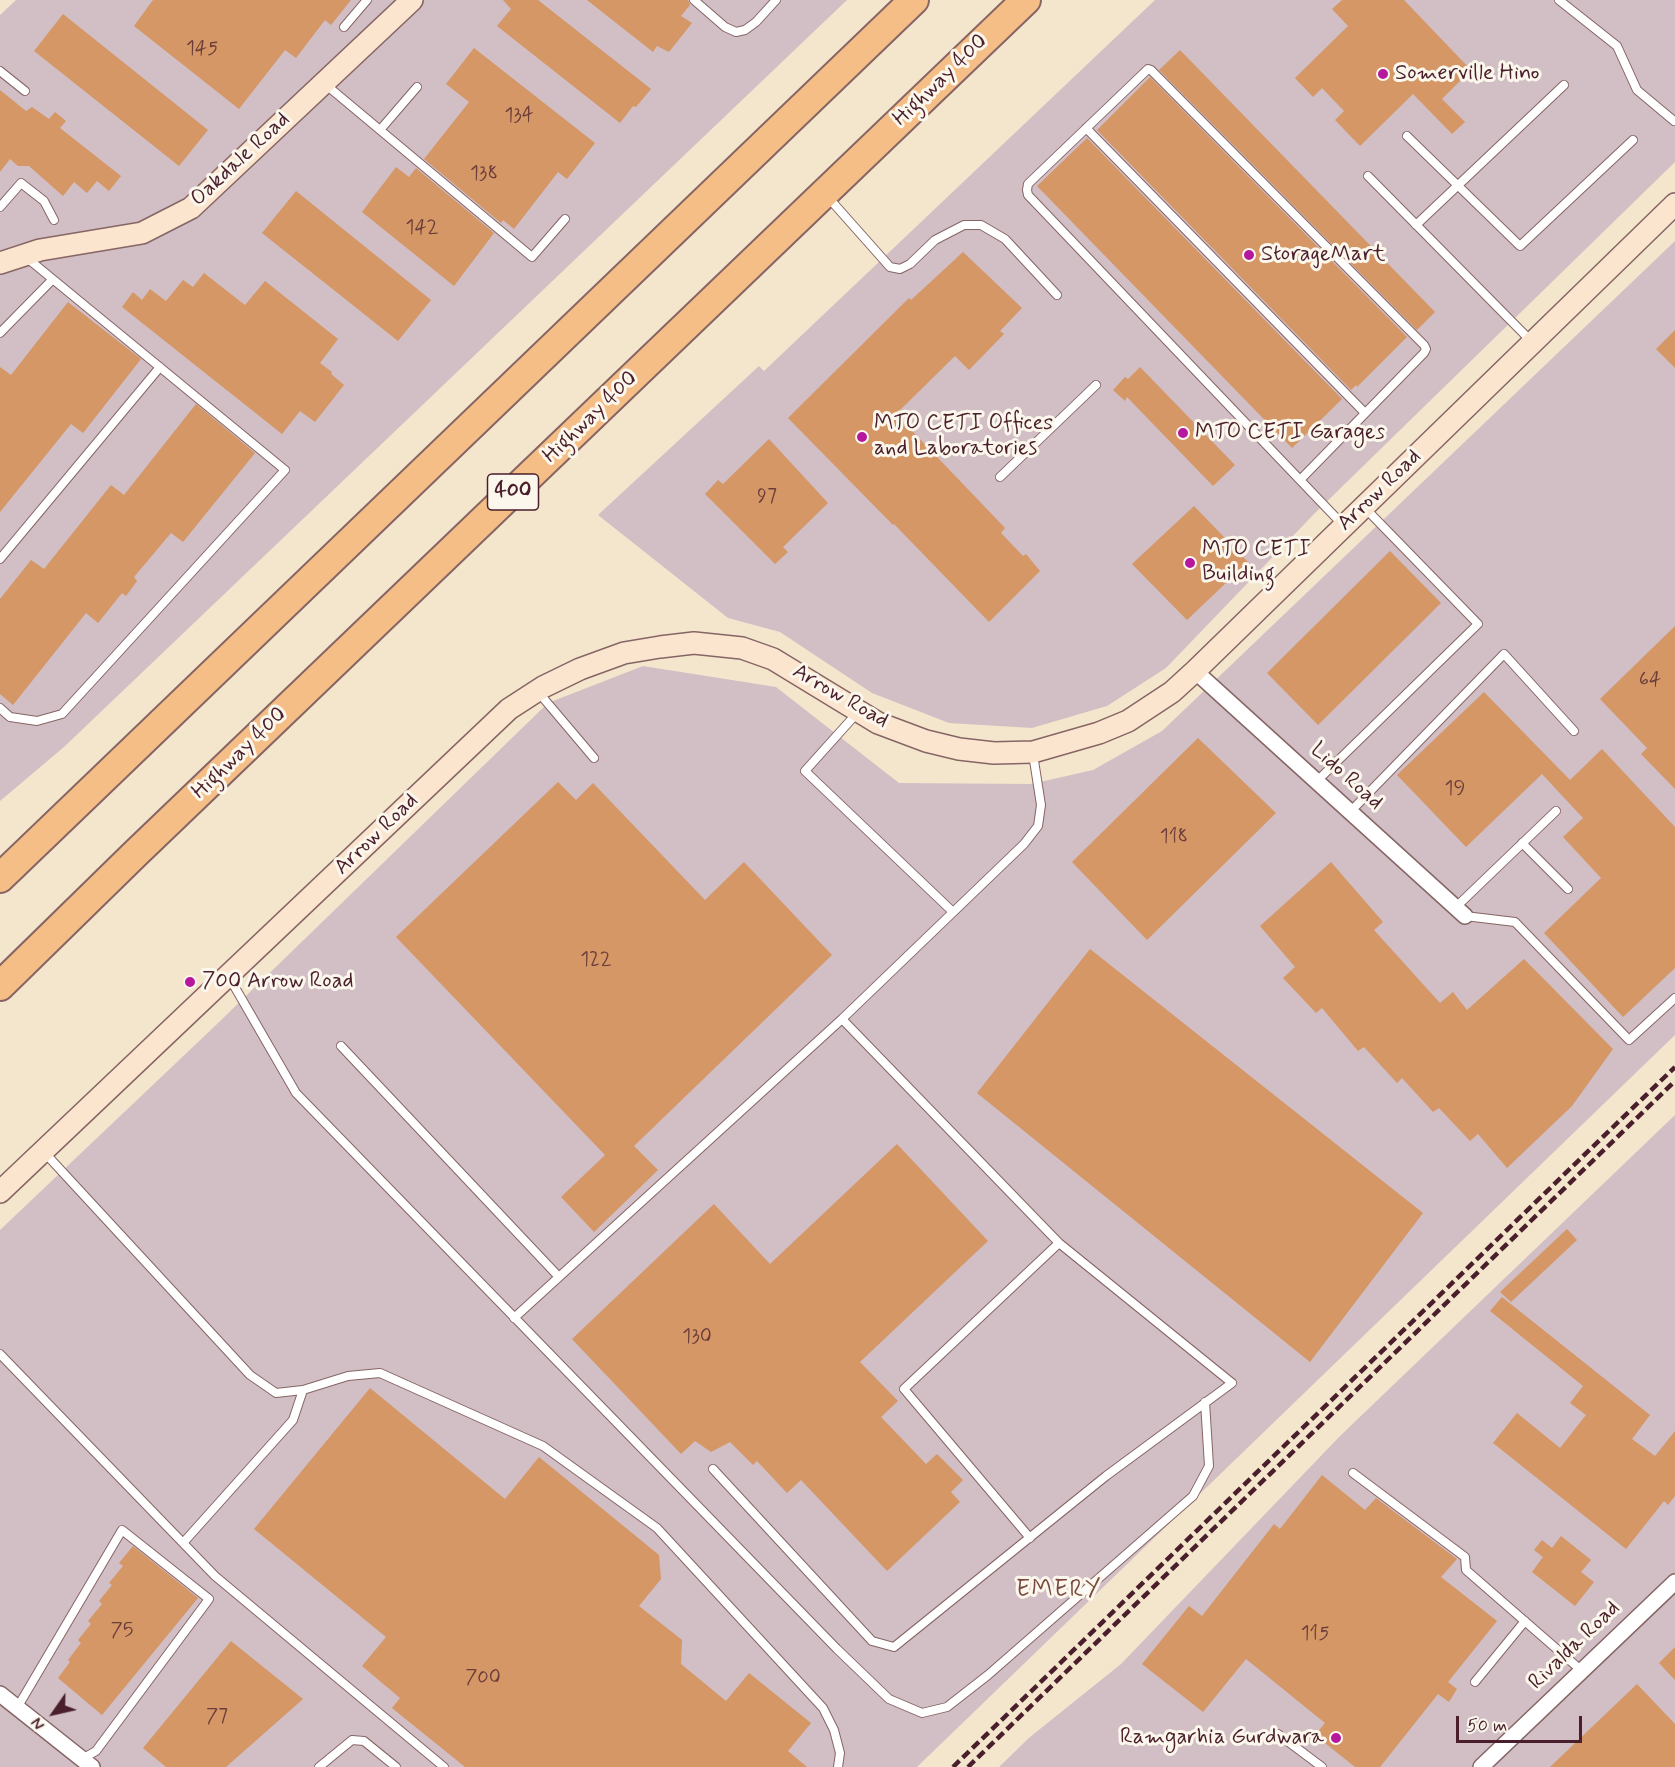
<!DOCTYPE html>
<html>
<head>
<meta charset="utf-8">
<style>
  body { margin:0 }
  #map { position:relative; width:1675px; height:1767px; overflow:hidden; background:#f4e6cd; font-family:Mynerve,sans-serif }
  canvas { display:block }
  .north { position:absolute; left:24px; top:1683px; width:60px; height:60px; -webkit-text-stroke:4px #fbf7ec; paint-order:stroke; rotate:236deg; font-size:16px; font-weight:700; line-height:24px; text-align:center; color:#4a1f2b }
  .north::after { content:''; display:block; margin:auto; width:21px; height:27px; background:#4a1f2b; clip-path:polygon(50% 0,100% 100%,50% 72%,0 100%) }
  .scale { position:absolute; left:1456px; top:1716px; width:126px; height:27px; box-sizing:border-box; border:3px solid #4a1f2b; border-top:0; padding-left:8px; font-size:18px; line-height:21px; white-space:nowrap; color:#4a1f2b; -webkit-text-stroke:4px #fbf7ec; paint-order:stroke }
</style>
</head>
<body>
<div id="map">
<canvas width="1675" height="1767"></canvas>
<div class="north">N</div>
<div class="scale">50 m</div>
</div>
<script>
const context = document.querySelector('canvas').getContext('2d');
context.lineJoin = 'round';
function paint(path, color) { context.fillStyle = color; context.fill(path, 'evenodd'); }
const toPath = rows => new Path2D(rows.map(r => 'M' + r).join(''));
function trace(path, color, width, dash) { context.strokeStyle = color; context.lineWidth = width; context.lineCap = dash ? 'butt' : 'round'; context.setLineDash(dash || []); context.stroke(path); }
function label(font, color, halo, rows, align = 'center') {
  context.font = font + ' Mynerve,sans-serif'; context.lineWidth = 6; context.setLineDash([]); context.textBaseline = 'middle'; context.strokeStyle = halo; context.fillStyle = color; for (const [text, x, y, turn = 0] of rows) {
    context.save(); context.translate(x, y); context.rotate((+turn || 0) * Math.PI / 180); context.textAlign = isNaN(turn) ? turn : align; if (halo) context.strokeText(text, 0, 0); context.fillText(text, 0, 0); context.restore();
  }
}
const industrial = toPath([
  [16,0,847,0,64,747,0,801,0,15],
  [1155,0,1675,0,1675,162,1314,514,1166,668,1107,706,1032,728,949,723,872,693,780,632,728,618,598,515,759,366,764,371],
  [1675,241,1675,1035,917,1767,0,1767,0,1230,216,1025,548,703,643,666,776,687,899,783,1031,784,1093,770,1162,731],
  [1675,1115,1675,1767,999,1767,1030,1737,1121,1664,1340,1436]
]);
const building = toPath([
  [153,0,351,0,331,25,325,20,296,58,285,50,239,109,134,26],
  [503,0,538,0,651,89,636,107,633,106,620,123,497,26,511,9],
  [587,0,688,0,690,5,681,16,692,23,669,52,657,46,653,52],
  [1342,0,1404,0,1471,70,1442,99,1465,122,1452,134,1413,94,1360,146,1335,120,1344,111,1322,88,1313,97,1295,78,1348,26,1332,9],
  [63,14,208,130,179,166,34,51],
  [474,48,595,143,567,179,558,172,514,229,503,220,501,223,424,159,469,102,446,84],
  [1180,50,1435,312,1417,330,1159,70],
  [1150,77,1407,337,1357,387,1356,385,1351,390,1097,130],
  [0,90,26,111,32,107,49,119,55,112,66,121,60,128,121,176,109,191,97,181,87,193,74,182,63,196,29,166,18,166,10,159,0,172],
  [1087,138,1342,399,1292,448,1037,186],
  [396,167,409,177,416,168,494,233,454,286,362,212],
  [296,191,431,300,398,341,262,233],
  [963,252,1022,308,1000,331,1004,334,969,370,955,356,896,414,1005,528,1001,533,1023,556,1026,554,1040,571,989,622,894,524,893,525,788,418,909,298,911,300],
  [204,273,245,305,265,281,338,339,320,363,332,372,331,374,344,385,315,422,300,411,282,434,122,307,133,292,142,300,150,289,166,301,183,280,193,287],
  [68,302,141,359,83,433,71,424,0,512,0,367,11,375],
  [1675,330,1675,368,1656,349],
  [1140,367,1235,465,1213,486,1127,397,1125,401,1113,390,1125,377,1128,379],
  [196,404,255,453,183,542,171,533,134,577,137,581,126,596,122,593,98,623,86,613,13,705,0,694,0,599,31,560,44,569,111,485,124,495],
  [769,439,828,503,783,547,788,552,775,564,705,494,718,480,723,484],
  [1194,506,1248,562,1187,620,1132,564],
  [1390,551,1441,603,1318,725,1267,673],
  [1675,626,1675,789,1641,754,1647,748,1600,699],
  [1484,692,1570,780,1602,749,1675,827,1675,968,1623,1017,1544,933,1601,878,1563,837,1583,818,1542,774,1466,847,1397,775],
  [1198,738,1276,813,1147,940,1072,862],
  [558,782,576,800,593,783,705,900,744,862,832,955,634,1146,658,1170,594,1232,561,1197,605,1155,396,937],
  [1331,862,1383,922,1374,930,1440,1003,1453,992,1467,1010,1524,959,1613,1049,1572,1106,1507,1168,1478,1134,1470,1141,1439,1108,1433,1112,1402,1078,1397,1083,1364,1047,1358,1051,1322,1008,1316,1013,1283,978,1295,967,1260,926],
  [1090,949,1423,1213,1310,1362,977,1093],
  [897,1144,988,1241,860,1362,898,1401,881,1417,926,1464,937,1454,963,1480,951,1492,960,1502,887,1571,801,1480,787,1493,757,1461,753,1465,730,1442,711,1452,695,1441,681,1454,572,1339,714,1204,770,1264],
  [1567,1229,1577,1240,1511,1302,1500,1292],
  [1502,1297,1650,1415,1632,1439,1655,1456,1675,1431,1675,1496,1668,1505,1664,1501,1626,1549,1493,1443,1517,1413,1560,1448,1586,1415,1570,1403,1583,1386,1490,1311],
  [370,1388,505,1499,539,1457,659,1555,661,1579,639,1606,682,1640,681,1664,726,1701,749,1673,811,1723,788,1751,807,1767,465,1767,392,1708,400,1698,362,1666,386,1637,254,1529],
  [1322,1475,1365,1510,1376,1498,1457,1559,1441,1577,1497,1621,1448,1682,1457,1689,1449,1702,1438,1694,1380,1767,1355,1767,1315,1735,1325,1723,1246,1659,1203,1712,1142,1664,1189,1606,1202,1616,1274,1524,1280,1529],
  [1561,1536,1591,1560,1581,1572,1594,1582,1575,1606,1532,1572,1543,1557,1534,1550,1542,1540,1552,1548],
  [133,1546,198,1598,102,1715,58,1678,70,1662,68,1660,81,1643,78,1640,91,1624,88,1621,102,1604,99,1601,112,1585,109,1583,123,1566,119,1563],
  [231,1641,303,1699,226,1767,166,1767,143,1748],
  [1675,1647,1675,1680,1659,1663],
  [1637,1684,1675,1724,1675,1767,1550,1767]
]);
const lane = toPath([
  [694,0,725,27,736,32,745,30,756,22,776,0],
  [1559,0,1617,46,1637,90,1674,121],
  [344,27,367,0],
  [0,71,25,91],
  [325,84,532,257,565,219],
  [1086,128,1365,413],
  [380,130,417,87],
  [1407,136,1520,246,1633,140],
  [1368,176,1531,341],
  [827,196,890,267,900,269,910,264,935,240,964,225,981,225,1005,239,1057,295],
  [0,207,21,183,44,201,54,220],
  [1416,225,1564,85],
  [0,333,52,280],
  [1000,477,1096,385],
  [1300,480,1028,195,1027,190,1028,184,1148,69,1151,70,1424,345,1426,349,1424,353,1300,480,1343,525],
  [0,559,160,367],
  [539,693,594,758],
  [0,708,10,717,37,721,62,714,285,470,27,258],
  [858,712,805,771,953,912],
  [1317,781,1478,624,1365,508],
  [1350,812,1504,654,1574,731],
  [1522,843,1568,889],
  [1456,907,1556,811],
  [1465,916,1515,922,1629,1040,1675,998],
  [229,977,296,1093,837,1649,889,1699,922,1713,947,1707,988,1675,1193,1496,1209,1466,1205,1402],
  [341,1046,559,1277],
  [44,1152,250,1375,276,1393,303,1390,348,1376,380,1373,543,1446,657,1528,823,1708,834,1730,840,1753,838,1767],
  [514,1318,842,1019,1024,844,1038,826,1041,805,1033,754],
  [0,1354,215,1576,444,1767],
  [713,1469,872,1641,894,1647,1106,1476,1232,1383,1059,1243,842,1019],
  [1353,1473,1465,1557,1466,1570,1582,1671],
  [1030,1538,904,1389,1059,1243],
  [183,1543,293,1420,303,1390],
  [1475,1682,1525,1621],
  [17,1708,122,1530,209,1599,96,1751,82,1759],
  [1278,1734,1322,1767],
  [319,1767,352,1740,364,1741,396,1767]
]);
const street = toPath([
  [1195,671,1465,916],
  [0,1694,92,1767],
  [1481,1767,1675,1582]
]);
const secondary = toPath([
  [0,263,40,250,142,233,191,208,412,0],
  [0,1192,509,709,543,687,580,669,624,653,660,647,694,643,742,648,773,659,878,723,926,741,959,749,994,753,1033,752,1099,733,1128,721,1172,692,1195,671,1675,204]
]);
const highway = toPath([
  [0,878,914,0],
  [0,986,136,853,1026,0]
]);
const rail = toPath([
  [953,1767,1675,1067],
  [968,1767,1675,1081]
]);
const markers = [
  [1383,74,6,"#b5179e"],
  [1249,255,6,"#b5179e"],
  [1183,433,6,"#b5179e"],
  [862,437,6,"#b5179e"],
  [1190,563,6,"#b5179e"],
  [190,982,6,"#b5179e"],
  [1336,1738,6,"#b5179e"]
];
const numberNames = [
  ["145",202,50],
  ["134",519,117],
  ["138",484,175],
  ["142",422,229],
  ["97",767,498],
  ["64",1650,681],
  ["19",1455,790],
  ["118",1174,838],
  ["122",596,961],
  ["130",697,1338],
  ["75",122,1632],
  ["115",1315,1635],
  ["700",483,1679],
  ["77",217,1718]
];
const shields = [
  [513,492,51]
];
const shieldNames = [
  ["400",513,492]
];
const poiNames = [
  ["Somerville Hino",1395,74],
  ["StorageMart",1261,255],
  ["MTO CETI Offices",874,424],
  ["and Laboratories",874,449],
  ["MTO CETI Garages",1195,433],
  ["MTO CETI",1202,550],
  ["Building",1202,575],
  ["700 Arrow Road",202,982],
  ["Ramgarhia Gurdwara",1324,1738,"right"]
];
const streetNames = [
  ["Highway 400",941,81,-44],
  ["Oakdale Road",241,160,-43],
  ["Highway 400",591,418,-44],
  ["Arrow Road",1380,491,-44],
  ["Arrow Road",840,697,30],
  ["Highway 400",240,754,-44],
  ["Lido Road",1346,777,42],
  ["Arrow Road",377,835,-44],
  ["Rivalda Road",1575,1646,-44]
];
const neighbourhoodNames = [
  ["EMERY",1059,1591]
];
paint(industrial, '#d2bec5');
paint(building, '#d49765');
trace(lane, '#866564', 10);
trace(street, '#866564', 18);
trace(secondary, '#866564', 24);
trace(highway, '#866564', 32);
trace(lane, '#fff', 8);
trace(street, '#fff', 15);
trace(secondary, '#fbe5cf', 21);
trace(highway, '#f6be87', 28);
trace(rail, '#4a1f2b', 4.5, [9, 4.5]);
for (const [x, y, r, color] of markers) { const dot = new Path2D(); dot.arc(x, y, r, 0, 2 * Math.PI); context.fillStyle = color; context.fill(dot); trace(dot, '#fbf7ec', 2); }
label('20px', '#6c3d3a', null, numberNames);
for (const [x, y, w] of shields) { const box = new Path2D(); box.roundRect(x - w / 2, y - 18, w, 36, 4.5); context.fillStyle = '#fbf7ec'; context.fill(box); trace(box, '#4a1f2b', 1.5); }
label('bold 21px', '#4a1f2b', null, shieldNames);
label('22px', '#4a1f2b', '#fbf7ec', poiNames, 'left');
label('22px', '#4a1f2b', '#fbf7ec', streetNames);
context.letterSpacing = '1.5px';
label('24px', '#7a493f', '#fbf7ec', neighbourhoodNames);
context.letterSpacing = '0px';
</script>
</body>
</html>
